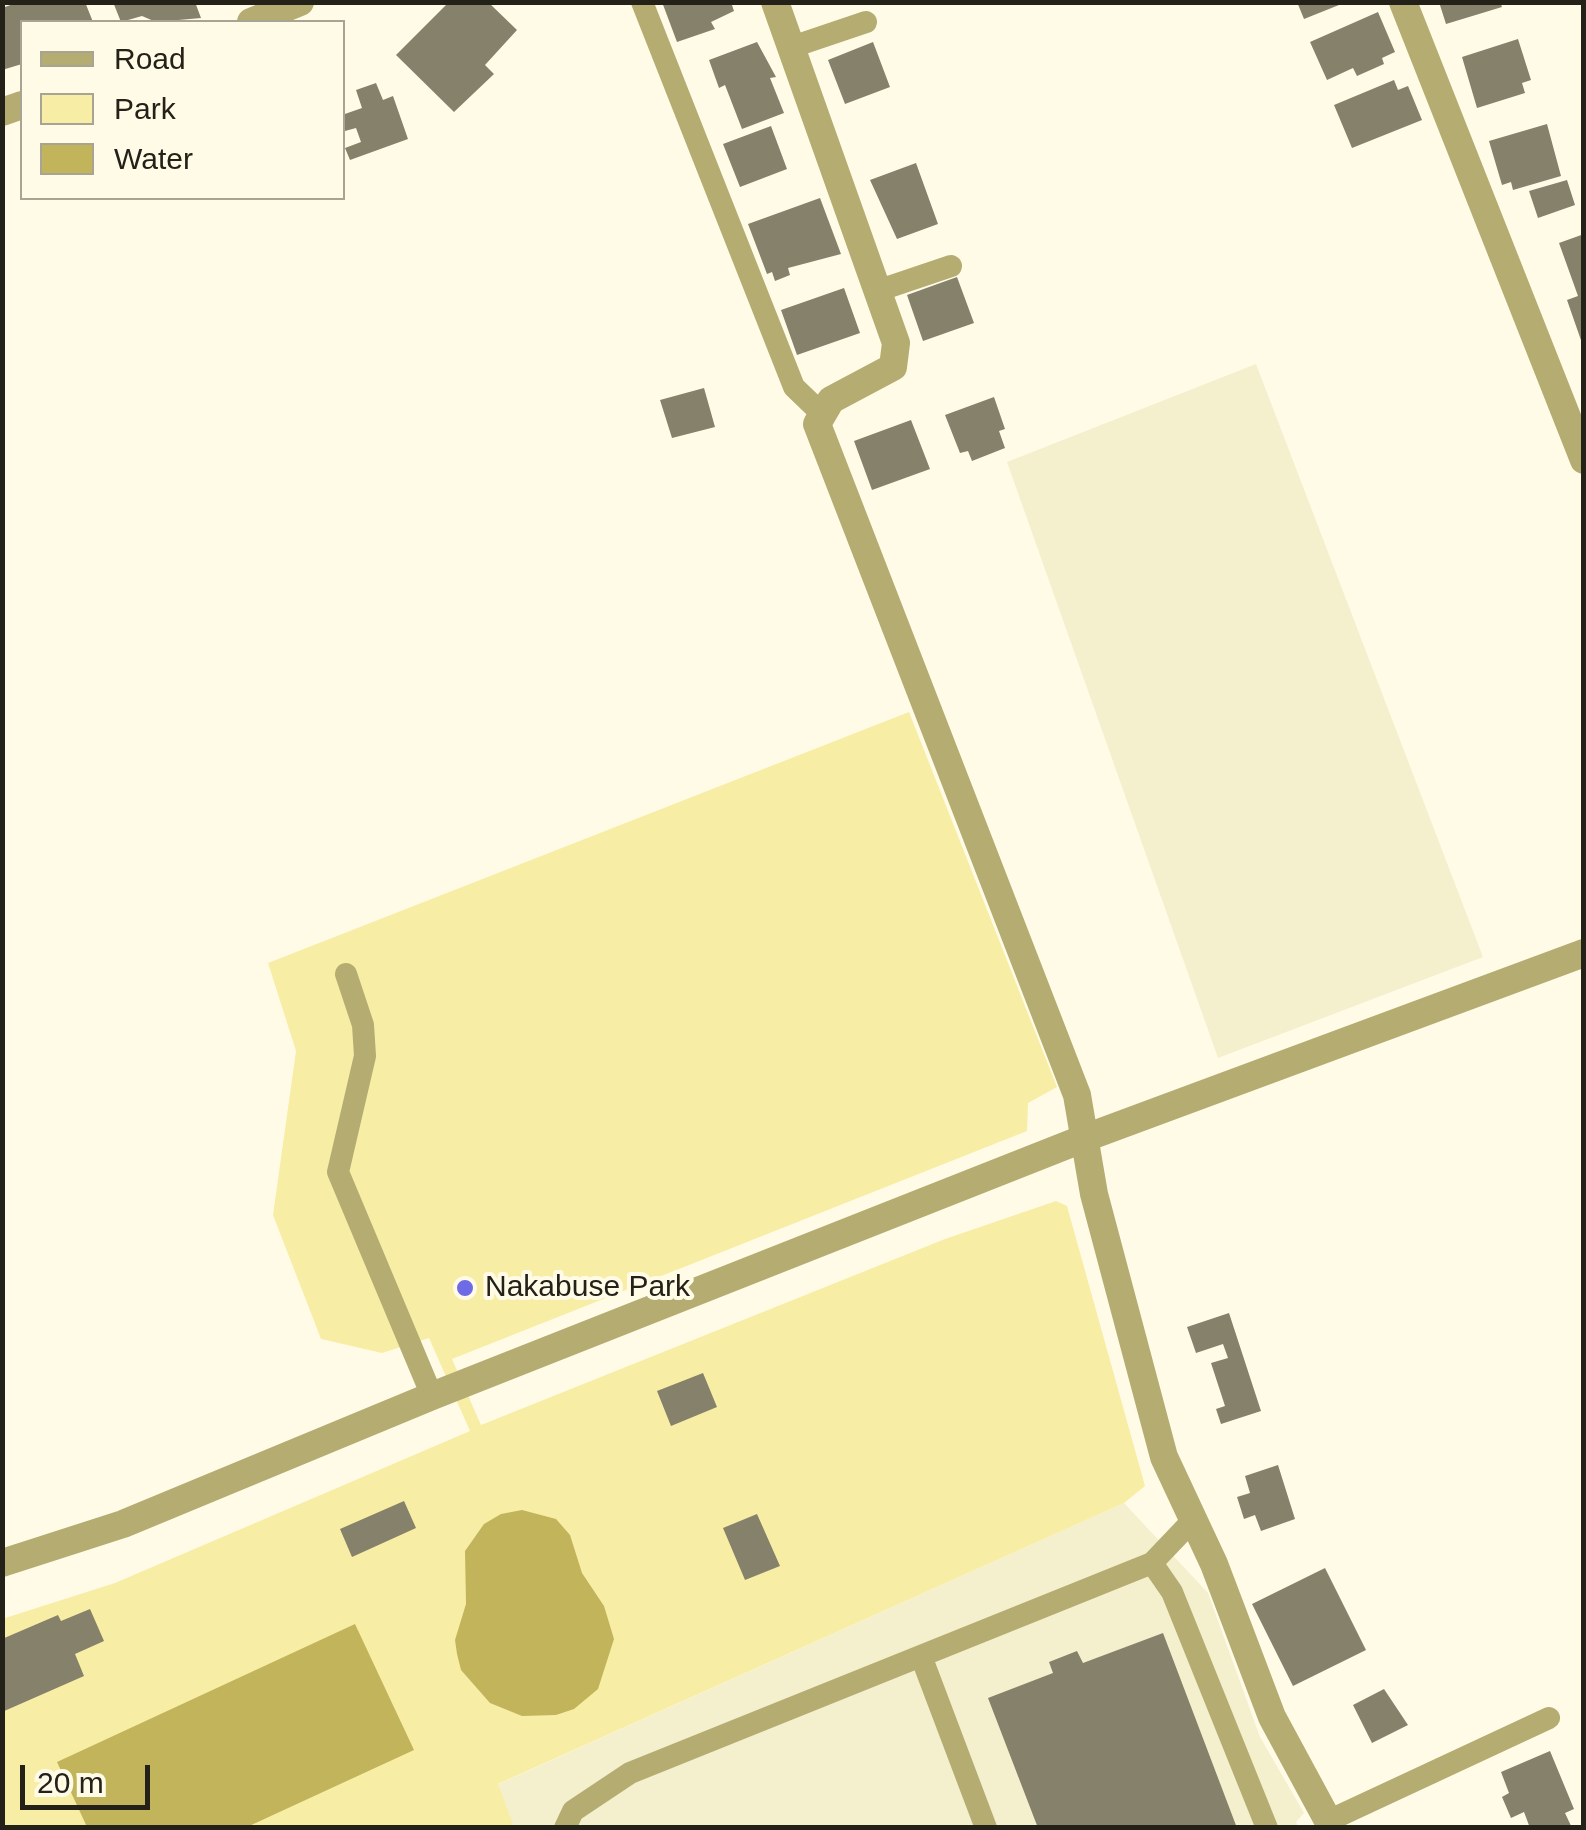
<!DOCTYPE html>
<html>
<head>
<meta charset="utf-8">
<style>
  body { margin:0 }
  #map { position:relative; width:1586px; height:1830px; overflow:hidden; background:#fffbe7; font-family:Helvetica,sans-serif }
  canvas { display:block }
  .frame { position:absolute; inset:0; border:5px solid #232118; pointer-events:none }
  .legend { position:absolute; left:20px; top:20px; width:325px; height:180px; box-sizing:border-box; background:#fffbe7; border:2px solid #a7a494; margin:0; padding:12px 18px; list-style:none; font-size:30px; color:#232118 }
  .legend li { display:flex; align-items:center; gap:20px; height:50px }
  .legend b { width:50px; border:2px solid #a7a494 }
  .scale { position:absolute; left:20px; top:1765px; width:130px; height:45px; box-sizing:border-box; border:5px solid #232118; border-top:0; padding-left:12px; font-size:30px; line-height:35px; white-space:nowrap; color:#232118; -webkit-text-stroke:8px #fffbe7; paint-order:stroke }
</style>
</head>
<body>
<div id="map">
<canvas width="1586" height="1830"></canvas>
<div class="frame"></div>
<ul class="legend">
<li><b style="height:12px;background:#b5ac72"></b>Road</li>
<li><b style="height:28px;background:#f8eda5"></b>Park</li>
<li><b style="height:28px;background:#c2b45a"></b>Water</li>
</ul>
<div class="scale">20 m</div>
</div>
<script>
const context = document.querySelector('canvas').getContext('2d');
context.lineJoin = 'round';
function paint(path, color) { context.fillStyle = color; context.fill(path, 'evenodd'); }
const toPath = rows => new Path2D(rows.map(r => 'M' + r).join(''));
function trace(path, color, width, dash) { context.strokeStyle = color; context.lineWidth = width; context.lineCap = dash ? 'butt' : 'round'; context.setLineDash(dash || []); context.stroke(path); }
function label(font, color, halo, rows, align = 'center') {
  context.font = font + ' Helvetica,sans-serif'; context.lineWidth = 8; context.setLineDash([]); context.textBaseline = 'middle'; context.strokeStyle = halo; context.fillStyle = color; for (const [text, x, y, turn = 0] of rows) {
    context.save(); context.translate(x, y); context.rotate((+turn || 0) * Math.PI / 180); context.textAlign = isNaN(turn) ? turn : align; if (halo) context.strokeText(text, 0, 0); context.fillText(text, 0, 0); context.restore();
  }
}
const built = toPath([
  [1256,364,1483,957,1218,1058,1007,462],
  [1124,1503,1208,1593,1260,1737,1304,1813,1296,1822,1299,1828,401,1828]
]);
const green = toPath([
  [909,712,1057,1087,1028,1103,1027,1131,452,1359,481,1425,945,1239,1056,1201,1067,1206,1145,1486,1124,1503,498,1784,514,1827,3,1827,2,1619,115,1583,470,1431,429,1338,382,1353,321,1339,273,1215,296,1051,268,963]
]);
const water = toPath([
  [522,1510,556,1519,570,1535,582,1573,604,1606,614,1639,598,1689,574,1709,556,1715,522,1716,490,1703,461,1670,457,1654,455,1640,466,1604,465,1551,484,1524,501,1514],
  [355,1624,414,1750,247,1827,87,1827,57,1762]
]);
const building = toPath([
  [19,2,85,2,93,22,22,22,22,64,2,70,2,8],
  [113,2,195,2,201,18,156,22,142,16,121,22],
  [449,2,488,2,517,30,485,65,494,74,454,112,396,55],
  [662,2,731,2,734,11,711,22,715,29,677,42],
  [1297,2,1344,2,1344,3,1304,19],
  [1439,2,1500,2,1502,7,1446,24],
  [1378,12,1395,52,1382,58,1384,64,1357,76,1353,68,1327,80,1310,42],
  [1518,39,1531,80,1522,83,1525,93,1477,108,1462,57],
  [757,42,776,77,770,78,784,113,742,129,725,85,719,88,709,60],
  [873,42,890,87,845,104,828,60],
  [1394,80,1398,90,1408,86,1422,120,1352,148,1334,105],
  [376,83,383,100,393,96,408,139,350,160,345,148,361,142,356,128,345,131,342,115,362,108,356,90],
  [1547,124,1561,176,1513,190,1511,182,1502,185,1489,141],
  [771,126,787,169,740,187,723,144],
  [916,163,938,224,897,239,870,180],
  [1567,180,1575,205,1538,218,1529,191],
  [820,198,841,254,788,268,790,275,775,281,772,272,767,274,748,224],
  [1584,234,1584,346,1583,346,1567,300,1578,296,1559,243],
  [957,277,974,323,923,341,907,295],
  [844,288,860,333,797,355,781,310],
  [704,388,715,427,672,438,660,400],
  [994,397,1005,429,999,431,1005,448,972,461,968,451,960,453,945,415],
  [911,420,930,469,872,490,854,441],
  [1229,1313,1261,1411,1221,1424,1216,1409,1225,1406,1211,1363,1228,1358,1223,1344,1196,1353,1187,1327],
  [703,1373,717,1407,671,1426,657,1391],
  [1278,1465,1295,1519,1261,1531,1255,1515,1244,1519,1237,1497,1250,1493,1245,1476],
  [404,1501,416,1528,352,1557,340,1529],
  [757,1514,780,1566,745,1580,723,1528],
  [1325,1568,1366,1650,1293,1686,1252,1604],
  [90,1609,104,1641,75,1654,84,1676,2,1712,2,1639,58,1615,61,1621],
  [1163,1633,1237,1828,1038,1828,988,1698,1053,1673,1049,1662,1077,1651,1083,1663],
  [1384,1689,1408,1725,1372,1743,1353,1705],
  [1550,1751,1574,1809,1565,1813,1572,1828,1530,1828,1524,1812,1511,1818,1502,1797,1509,1793,1501,1772]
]);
const service = toPath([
  [642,2,794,387,820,412],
  [792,47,866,22],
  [877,291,951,266],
  [346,974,363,1025,365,1056,338,1172,432,1396],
  [1152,1563,1172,1592,1267,1828],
  [921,1656,986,1828],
  [1328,1821,1549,1718],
  [565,1828,573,1811,630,1773,1152,1563,1192,1521]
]);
const minor = toPath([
  [775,2,896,343,893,367,831,400,817,424,1077,1095,1094,1194,1164,1457,1214,1564,1272,1717,1332,1828],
  [1403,2,1584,460],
  [251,22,300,2],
  [2,112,22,105]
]);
const tertiary = toPath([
  [2,1563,123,1524,432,1396,1085,1138,1584,953]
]);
const markers = [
  [465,1288,10,"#6d6be5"]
];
const poiNames = [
  ["Nakabuse Park",485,1288]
];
paint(built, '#f4efcd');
paint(green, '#f8eda5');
paint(water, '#c2b45a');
paint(building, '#85816a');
trace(service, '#b5ac72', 22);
trace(minor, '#b5ac72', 28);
trace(tertiary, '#b5ac72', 28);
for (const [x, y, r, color] of markers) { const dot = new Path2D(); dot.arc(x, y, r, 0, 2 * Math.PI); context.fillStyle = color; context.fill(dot); trace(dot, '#fffbe7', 4); }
label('30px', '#232118', '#fffbe7', poiNames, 'left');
</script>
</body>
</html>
